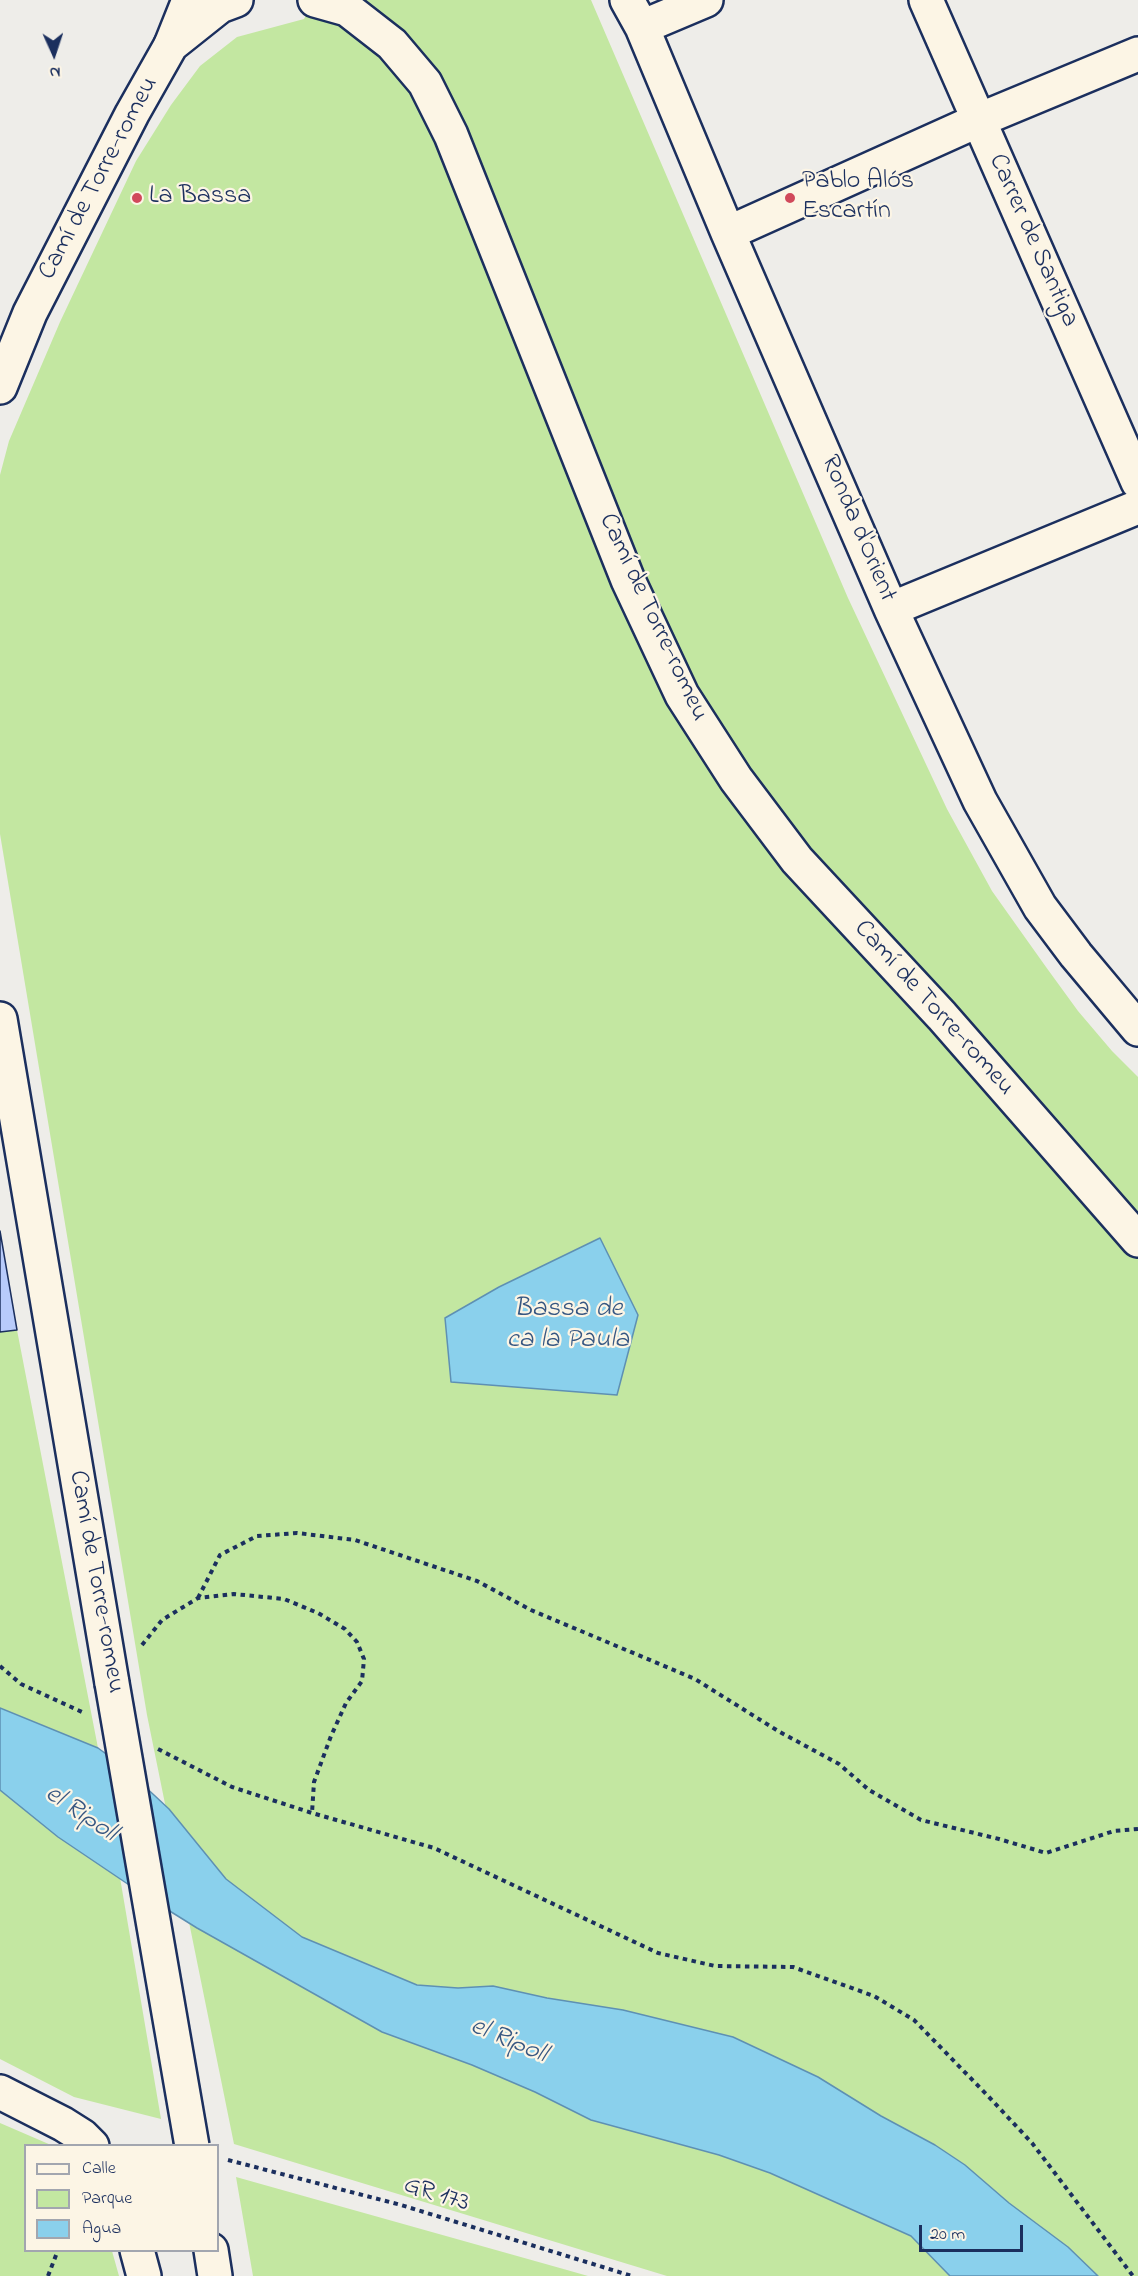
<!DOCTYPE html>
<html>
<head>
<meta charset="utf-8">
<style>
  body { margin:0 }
  #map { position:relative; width:1138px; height:2276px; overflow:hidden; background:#eeede9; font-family:"Indie Flower",sans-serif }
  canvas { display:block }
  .legend { position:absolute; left:24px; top:2144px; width:195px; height:108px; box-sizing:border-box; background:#fcf5e5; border:2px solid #a2a6af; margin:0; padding:8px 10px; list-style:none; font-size:18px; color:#1b2f5e }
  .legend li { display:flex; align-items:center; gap:12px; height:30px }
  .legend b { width:30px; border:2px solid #a2a6af }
  .north { position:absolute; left:24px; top:24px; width:60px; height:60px; -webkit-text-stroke:4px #fcf5e5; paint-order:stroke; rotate:177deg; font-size:16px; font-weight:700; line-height:24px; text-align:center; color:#1b2f5e }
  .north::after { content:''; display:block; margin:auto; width:21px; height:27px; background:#1b2f5e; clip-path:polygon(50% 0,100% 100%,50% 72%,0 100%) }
  .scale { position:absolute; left:919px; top:2225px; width:104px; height:27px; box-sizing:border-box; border:3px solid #1b2f5e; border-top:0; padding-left:8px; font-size:18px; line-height:21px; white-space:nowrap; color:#1b2f5e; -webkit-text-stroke:4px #fcf5e5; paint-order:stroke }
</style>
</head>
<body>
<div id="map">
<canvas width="1138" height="2276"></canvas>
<ul class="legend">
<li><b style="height:8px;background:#fcf5e5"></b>Calle</li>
<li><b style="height:16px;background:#c3e7a1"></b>Parque</li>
<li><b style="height:16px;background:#8ad0ec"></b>Agua</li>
</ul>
<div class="north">N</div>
<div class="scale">20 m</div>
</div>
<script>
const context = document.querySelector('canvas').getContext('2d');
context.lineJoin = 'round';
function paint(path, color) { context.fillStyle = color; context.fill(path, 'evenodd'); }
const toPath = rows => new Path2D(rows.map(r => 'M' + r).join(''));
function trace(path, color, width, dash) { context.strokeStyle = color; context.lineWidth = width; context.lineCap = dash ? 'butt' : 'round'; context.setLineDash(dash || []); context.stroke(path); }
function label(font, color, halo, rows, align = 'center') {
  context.font = font + ' "Indie Flower",sans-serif'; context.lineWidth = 4.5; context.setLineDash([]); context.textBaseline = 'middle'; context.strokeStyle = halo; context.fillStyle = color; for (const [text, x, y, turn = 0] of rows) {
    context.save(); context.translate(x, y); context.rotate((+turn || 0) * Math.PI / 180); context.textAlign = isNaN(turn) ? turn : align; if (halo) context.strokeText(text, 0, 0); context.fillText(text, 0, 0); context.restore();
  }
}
const green = toPath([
  [314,0,591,0,848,598,947,809,992,891,1046,967,1078,1011,1112,1051,1138,1077,1138,2276,667,2276,234,2144,147,1715,0,834,0,475,9,441,60,322,136,161,171,105,200,66,237,37,304,19],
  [17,1330,98,1748,161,2119,74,2097,0,2059,0,1332],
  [0,2123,51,2145,26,2146,26,2250,112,2251,119,2276,0,2276],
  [236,2177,567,2270,588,2276,253,2276]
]);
const water = toPath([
  [600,1238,638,1315,617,1395,451,1382,445,1318,499,1287,600,1238],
  [0,1708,98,1748,125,1768,169,1809,226,1879,302,1937,417,1985,458,1988,493,1986,547,1998,623,2010,733,2037,818,2077,881,2116,935,2145,965,2165,1009,2203,1068,2247,1098,2276,950,2276,911,2236,770,2173,719,2155,591,2120,535,2092,472,2065,382,2032,197,1928,144,1895,58,1837,0,1790,0,1708]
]);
const building = toPath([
  [0,1231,17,1330,0,1332,0,1231]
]);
const path = toPath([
  [198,1598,220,1555,257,1536,297,1533,355,1540,477,1581,531,1610,695,1679,778,1731,839,1764,869,1790,921,1820,999,1839,1046,1853,1114,1831,1138,1829],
  [142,1645,162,1620,198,1598,234,1594,284,1599,318,1613,345,1629,357,1642,364,1659,362,1681,346,1703,331,1736,314,1782,312,1813],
  [0,1666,21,1684,82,1712],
  [158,1749,232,1787,312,1813,434,1848,658,1953,715,1966,793,1967,874,1996,914,2020,989,2097,1032,2143,1133,2276],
  [228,2160,401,2205,632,2276],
  [48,2276,58,2250]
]);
const street = toPath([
  [627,0,642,27,728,233,891,609,980,801,1040,907,1076,955,1138,1029],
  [926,0,1138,482],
  [642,27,706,0],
  [171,45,189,0],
  [728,233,979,120,1138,54],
  [891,609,1138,507],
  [0,2092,63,2124,82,2136,92,2146],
  [137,2250,144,2276]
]);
const secondary = toPath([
  [315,0,347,9,392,44,425,83,451,135,628,580,682,695,736,779,797,860,942,1016,1138,1240],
  [0,387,30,313,132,114,171,45,220,6,236,0],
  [0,1019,112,1683],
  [211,2250,215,2276]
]);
const secondaryBridge = toPath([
  [112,1683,192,2146]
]);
const markers = [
  [137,198,6,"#d1495b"],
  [790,198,6,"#d1495b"]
];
const streetNames = [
  ["Camí de Torre-romeu",100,179,-62],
  ["Carrer de Santiga",1032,241,66],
  ["Ronda d'Orient",857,529,67],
  ["Camí de Torre-romeu",652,618,65],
  ["Camí de Torre-romeu",933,1009,48],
  ["Camí de Torre-romeu",95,1582,80],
  ["GR 173",436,2196,17]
];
const poiNames = [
  ["Pablo Alós",802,183],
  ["Escartín",802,213],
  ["La Bassa",149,198]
];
const waterNames = [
  ["Bassa de",568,1311],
  ["ca la Paula",568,1342],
  ["el Ripoll",80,1815,34],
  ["el Ripoll",508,2042,23]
];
paint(green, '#c3e7a1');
paint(water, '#8ad0ec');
trace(water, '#5e90b3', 1.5);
paint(building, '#b8cbfb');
trace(building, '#1b2f5e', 1.5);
trace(street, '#1b2f5e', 38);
trace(secondary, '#1b2f5e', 38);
trace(path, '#1b2f5e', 4, [4.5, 4.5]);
trace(street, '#fcf5e5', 33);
trace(secondary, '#fcf5e5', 33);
trace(secondaryBridge, '#1b2f5e', 38, []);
trace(secondaryBridge, '#fcf5e5', 33);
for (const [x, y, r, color] of markers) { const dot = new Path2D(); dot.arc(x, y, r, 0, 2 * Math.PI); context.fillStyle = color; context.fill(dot); trace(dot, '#fcf5e5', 2); }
label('26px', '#1b2f5e', '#fcf5e5', streetNames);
label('26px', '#1b2f5e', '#fcf5e5', poiNames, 'left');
label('italic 27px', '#375782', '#fcf5e5', waterNames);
</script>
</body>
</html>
